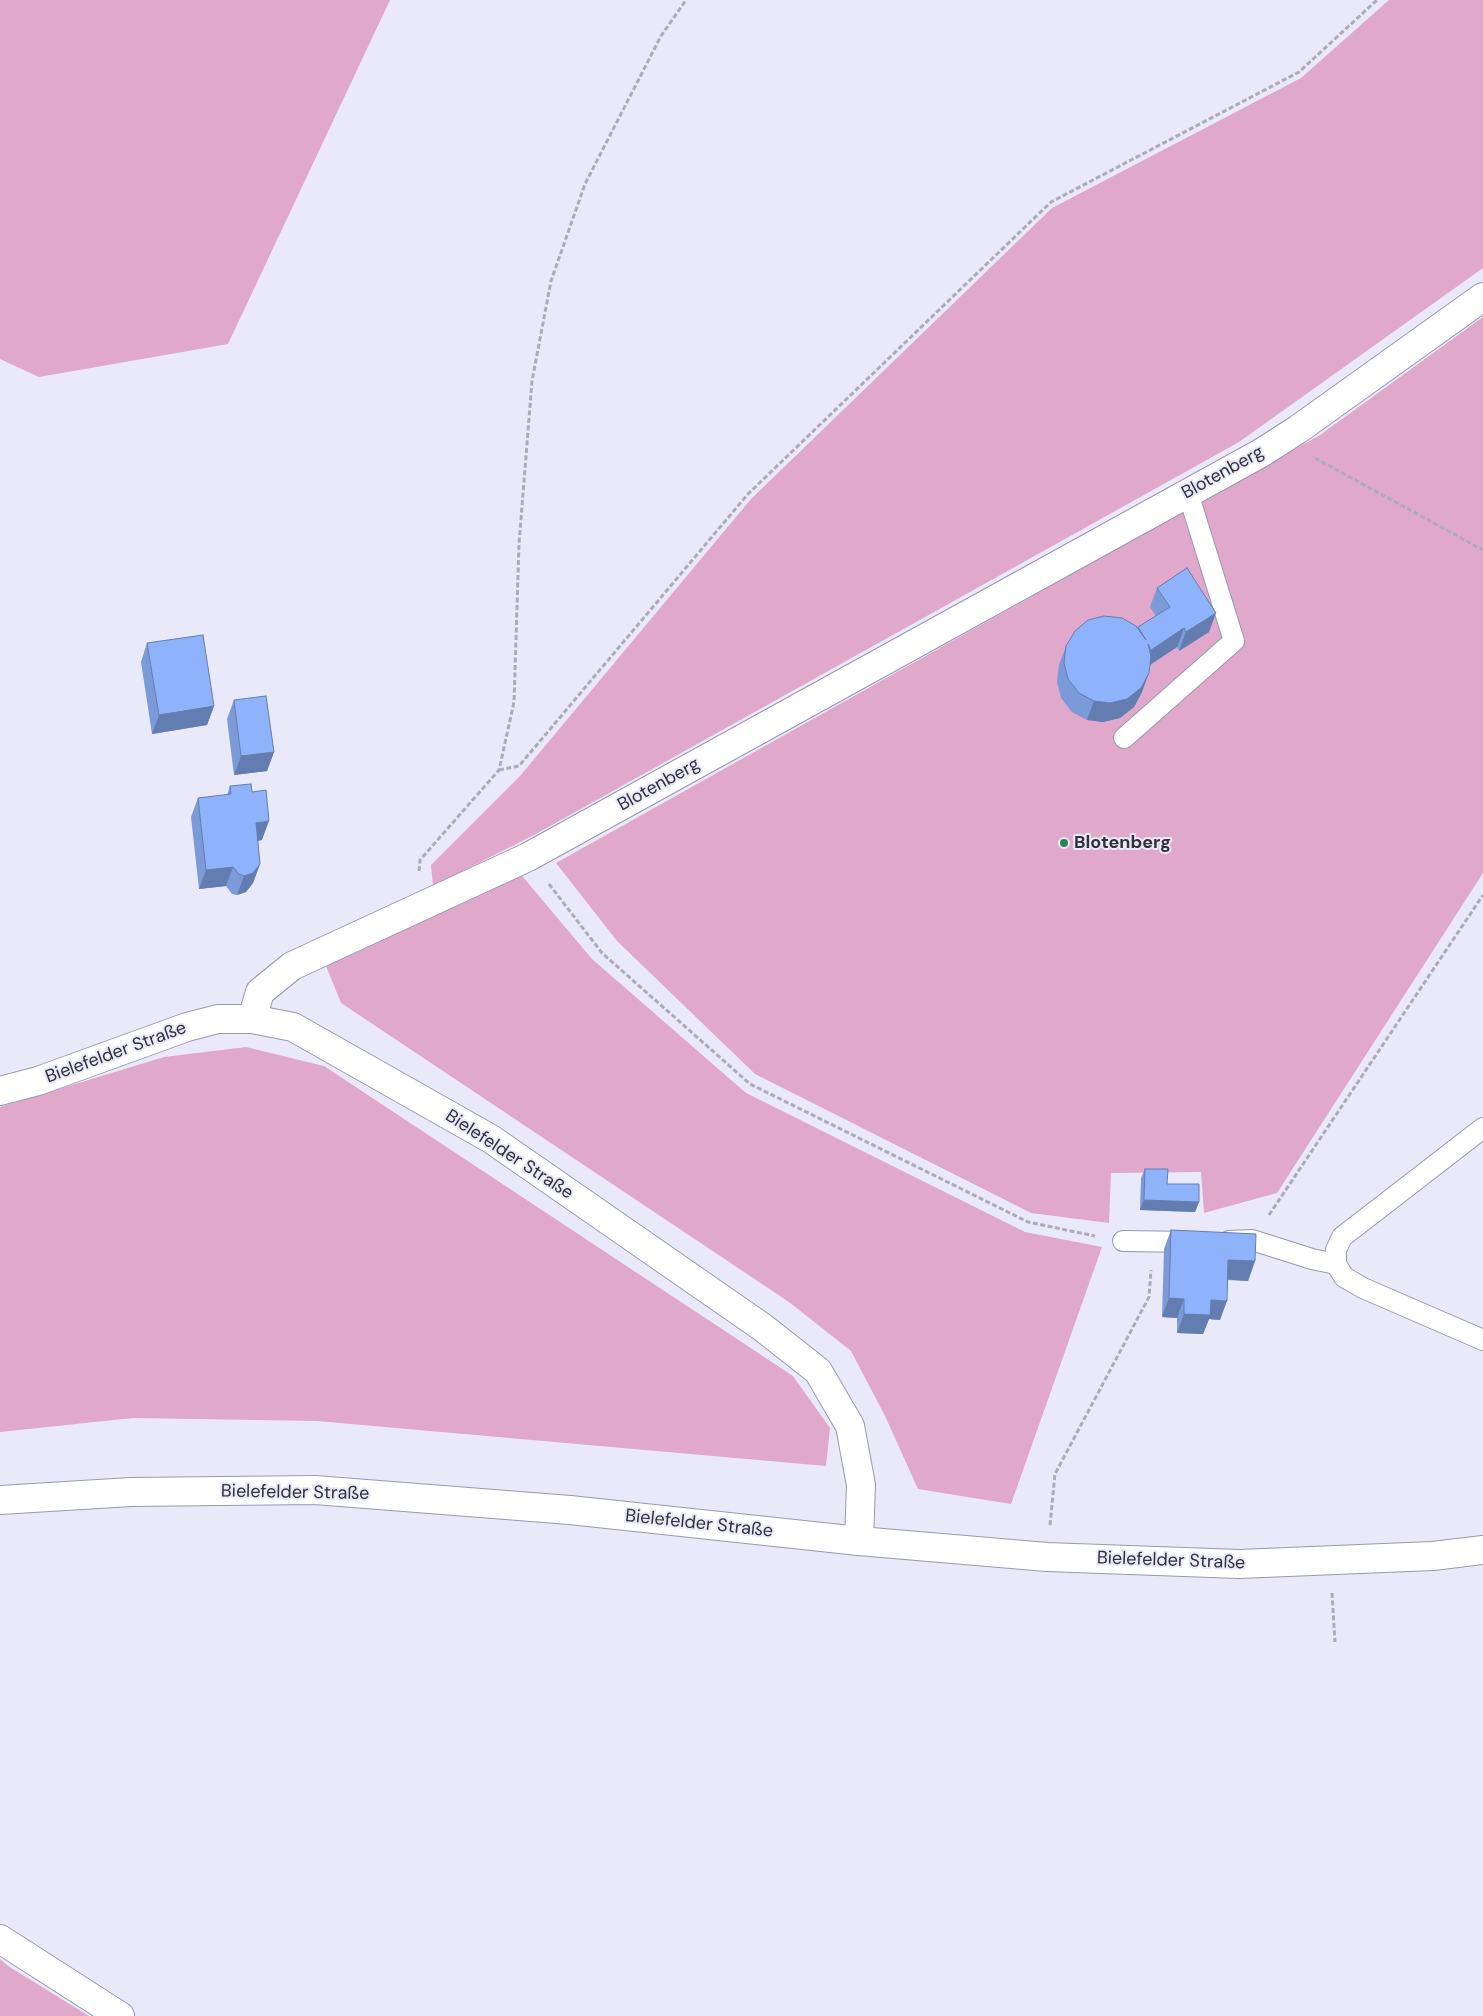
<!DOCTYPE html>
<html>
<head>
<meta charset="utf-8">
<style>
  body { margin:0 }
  canvas { display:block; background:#eae9fa }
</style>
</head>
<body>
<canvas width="1483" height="2016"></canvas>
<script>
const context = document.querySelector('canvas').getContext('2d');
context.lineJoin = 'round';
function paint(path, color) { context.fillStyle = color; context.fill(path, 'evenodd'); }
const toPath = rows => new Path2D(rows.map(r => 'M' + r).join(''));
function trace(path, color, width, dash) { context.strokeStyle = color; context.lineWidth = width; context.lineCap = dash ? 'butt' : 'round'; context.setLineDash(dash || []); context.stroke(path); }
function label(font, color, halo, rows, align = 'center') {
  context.font = font + ' "DM Sans",sans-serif'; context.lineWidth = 4; context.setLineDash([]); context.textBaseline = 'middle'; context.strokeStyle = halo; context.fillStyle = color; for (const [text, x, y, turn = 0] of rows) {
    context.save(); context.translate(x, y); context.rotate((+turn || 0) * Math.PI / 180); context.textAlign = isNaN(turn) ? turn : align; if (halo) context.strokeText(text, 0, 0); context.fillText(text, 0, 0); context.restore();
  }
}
const green = toPath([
  [0,0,390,0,228,344,39,377,0,359],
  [1389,0,1483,0,1483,268,1239,442,534,835,433,886,431,865,520,776,751,499,1052,208,1301,78],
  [1483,317,1483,873,1277,1193,1204,1213,1201,1172,1111,1173,1109,1223,1031,1213,755,1074,617,941,556,863,1320,435],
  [518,871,592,959,746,1093,1025,1232,1102,1247,1011,1504,918,1489,885,1416,851,1351,789,1302,341,1003,324,961],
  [246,1047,324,1066,793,1376,830,1428,826,1466,317,1421,133,1418,0,1432,0,1107,164,1057],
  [0,1959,8,1966,89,2016,0,2016]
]);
const path = toPath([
  [1315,458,1483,550],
  [499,770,519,766,748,494,1051,202,1299,72,1377,0],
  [419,871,420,860,499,770,514,702,519,544,532,381,551,281,585,184,661,36,686,0],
  [549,884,602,953,750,1084,1028,1222,1095,1236],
  [1269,1215,1483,895],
  [1050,1525,1055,1474,1149,1297,1151,1270],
  [1332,1593,1335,1642]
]);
const lane = toPath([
  [1124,738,1234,641,1188,493],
  [1483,1128,1342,1237,1336,1250,1336,1264,1344,1277,1363,1288,1483,1340],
  [1123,1241,1193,1242],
  [1229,1241,1252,1240,1312,1259,1336,1264]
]);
const street = toPath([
  [252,1019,260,992,292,966,528,857,1261,453,1297,430,1483,297],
  [0,1091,38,1081,187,1027,218,1019,252,1019,293,1027,491,1139,762,1327,818,1371,850,1426,861,1485,859,1541],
  [0,1939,120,2016]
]);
const secondary = toPath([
  [0,1500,131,1492,315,1490,570,1510,859,1541,1047,1557,1239,1564,1433,1556,1483,1550]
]);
const wall = toPath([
  [1157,588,1209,632,1179,651,1177,647,1150,664,1142,692,1134,707,1120,718,1103,722,1087,720,1072,712,1061,698,1057,682,1059,665,1066,646,1138,628,1138,627,1156,616,1150,607],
  [147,643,214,706,207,725,152,734,141,662],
  [234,700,274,752,267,771,234,775,227,719],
  [230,786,252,792,262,840,258,841,260,864,253,883,246,892,237,895,232,894,226,886,199,889,191,817,198,798,227,795],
  [1145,1169,1167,1184,1199,1202,1195,1212,1140,1210,1141,1178],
  [1171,1230,1255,1261,1248,1281,1227,1280,1220,1320,1209,1319,1203,1334,1177,1333,1177,1318,1162,1317,1164,1249]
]);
const shadedWall = toPath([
  [1216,613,1209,632,1179,651,1186,632],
  [1184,628,1177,647,1144,669,1151,650],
  [1149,673,1142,692,1134,707,1120,718,1103,722,1087,720,1094,701],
  [214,706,207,725,152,734,159,715],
  [274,752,267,771,234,775,241,756],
  [269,821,262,840,249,842,256,823],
  [260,864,253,883,246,892,237,895,244,876],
  [233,867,226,886,199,889,206,870],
  [1144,1200,1199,1202,1195,1212,1140,1210],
  [1228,1260,1255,1261,1248,1281,1221,1279],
  [1169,1298,1184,1299,1177,1318,1162,1317],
  [1211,1300,1227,1301,1220,1320,1209,1319,1203,1334,1177,1333,1184,1314]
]);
const building = toPath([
  [1187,568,1216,613,1186,632,1184,628,1151,650,1148,644,1151,657,1149,673,1141,688,1127,699,1110,703,1094,701,1079,693,1068,679,1064,663,1066,646,1075,631,1088,620,1104,616,1122,618,1136,626,1146,640,1138,627,1170,607,1157,588,1187,568],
  [203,635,214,706,159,715,147,643,203,635],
  [266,696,274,752,241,756,234,700,266,696],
  [251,784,252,792,266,790,269,821,256,823,260,864,253,873,244,876,239,874,233,867,206,870,198,798,231,794,230,786,251,784],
  [1145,1169,1168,1169,1167,1184,1199,1184,1199,1202,1144,1200,1145,1169],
  [1171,1230,1256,1234,1255,1261,1228,1260,1227,1301,1211,1300,1210,1315,1184,1314,1184,1299,1169,1298,1171,1230]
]);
const markers = [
  [1064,843,5,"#278258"]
];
const streetNames = [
  ["Blotenberg",1223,473,-29],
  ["Blotenberg",659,785,-29],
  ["Bielefelder Straße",116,1053,-20],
  ["Bielefelder Straße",509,1155,33],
  ["Bielefelder Straße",295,1493,1],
  ["Bielefelder Straße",699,1524,6],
  ["Bielefelder Straße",1171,1561,2]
];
const poiNames = [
  ["Blotenberg",1074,843]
];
paint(green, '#e0a8cb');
trace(lane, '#9a97b3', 22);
trace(street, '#9a97b3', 30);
trace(secondary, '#9a97b3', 30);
trace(path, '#acabba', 3, [5, 2.5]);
trace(lane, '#fff', 20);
trace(street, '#fff', 28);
trace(secondary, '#fff', 28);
paint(wall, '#7b9ad8');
paint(shadedWall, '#647db0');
paint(building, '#8fb3fb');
trace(building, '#647db0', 1);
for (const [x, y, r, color] of markers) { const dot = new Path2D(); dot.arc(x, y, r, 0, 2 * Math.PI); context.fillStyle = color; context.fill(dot); trace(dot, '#eae9fa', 2); }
label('18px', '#31303b', '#eae9fa', streetNames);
label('bold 18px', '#31303b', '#eae9fa', poiNames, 'left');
</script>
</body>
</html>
